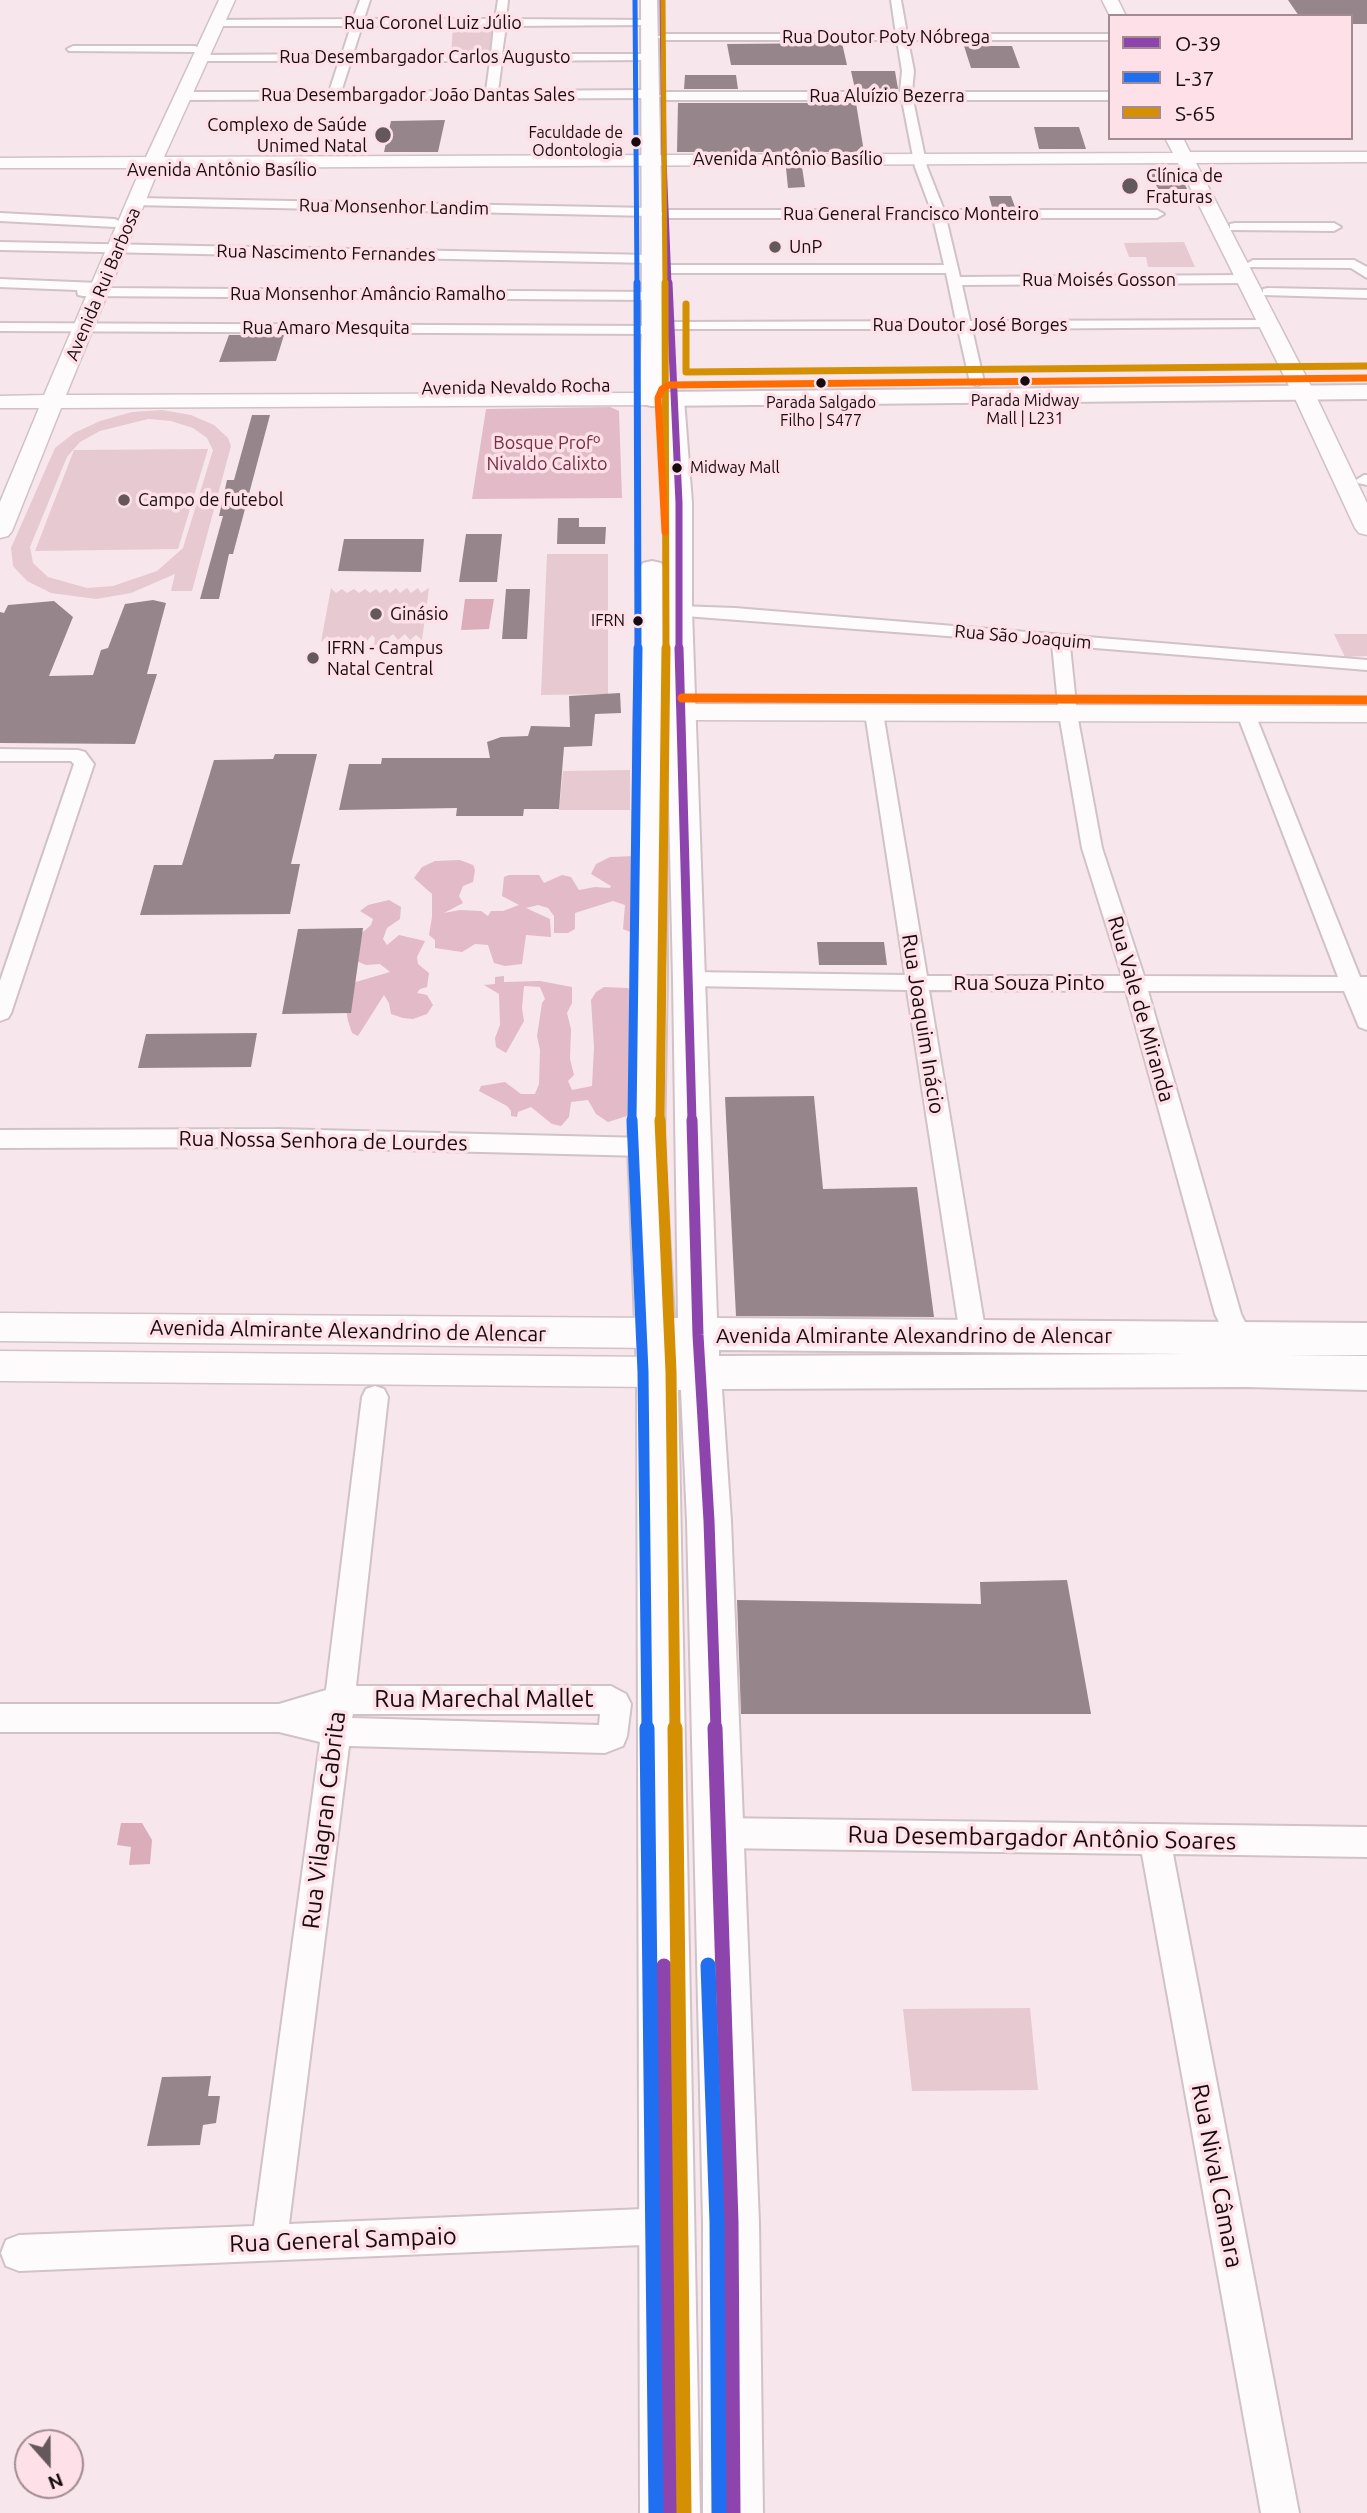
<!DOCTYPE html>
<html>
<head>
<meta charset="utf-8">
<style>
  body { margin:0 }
  #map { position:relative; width:1367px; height:2513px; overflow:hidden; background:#f7e7ec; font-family:Ubuntu,sans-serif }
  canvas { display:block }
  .legend { position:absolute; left:1108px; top:14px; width:245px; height:126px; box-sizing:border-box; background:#fee0e8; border:2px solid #a28b91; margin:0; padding:9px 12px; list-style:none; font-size:21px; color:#170b0f }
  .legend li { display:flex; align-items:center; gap:14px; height:35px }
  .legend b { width:35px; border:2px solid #a28b91 }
  .north { position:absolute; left:14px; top:2429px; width:70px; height:70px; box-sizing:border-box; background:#fee0e8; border:2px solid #a28b91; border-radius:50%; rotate:159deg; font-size:19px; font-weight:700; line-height:28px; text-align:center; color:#170b0f }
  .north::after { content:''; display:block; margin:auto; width:24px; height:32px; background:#65585c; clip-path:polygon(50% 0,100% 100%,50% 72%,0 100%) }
</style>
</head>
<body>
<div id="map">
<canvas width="1367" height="2513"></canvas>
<ul class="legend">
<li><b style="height:9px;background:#8e44ad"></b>O-39</li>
<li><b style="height:9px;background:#206ff0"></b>L-37</li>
<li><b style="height:9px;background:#d58f02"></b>S-65</li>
</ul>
<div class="north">N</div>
</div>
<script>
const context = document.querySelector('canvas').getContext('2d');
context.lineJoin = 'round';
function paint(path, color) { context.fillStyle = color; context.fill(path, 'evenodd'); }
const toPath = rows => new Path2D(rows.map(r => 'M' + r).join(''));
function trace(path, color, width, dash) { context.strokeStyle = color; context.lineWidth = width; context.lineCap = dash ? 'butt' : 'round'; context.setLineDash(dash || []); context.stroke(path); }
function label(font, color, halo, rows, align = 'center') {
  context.font = font + ' Ubuntu,sans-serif'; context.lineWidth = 7; context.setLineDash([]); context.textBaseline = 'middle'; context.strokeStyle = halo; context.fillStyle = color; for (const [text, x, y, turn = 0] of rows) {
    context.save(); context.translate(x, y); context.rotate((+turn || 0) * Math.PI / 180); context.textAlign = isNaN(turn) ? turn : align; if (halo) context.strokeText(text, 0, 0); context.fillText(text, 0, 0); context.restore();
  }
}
const green = toPath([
  [453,25,496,25,495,56,451,56],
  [1184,242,1195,267,1148,267,1146,257,1129,257,1124,243],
  [162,410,191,415,214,425,228,438,231,446,192,591,171,591,175,574,131,593,96,599,51,593,27,581,13,566,11,548,55,448,74,433,100,421,132,412],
  [148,419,171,421,193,428,207,438,213,450,183,548,157,571,113,586,87,588,48,577,33,563,30,547,67,457,80,442,100,431],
  [208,449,178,549,35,551,74,450],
  [547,554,608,554,608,694,541,695],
  [331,588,336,593,342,589,347,593,354,589,359,593,365,589,370,593,376,589,380,593,386,589,390,593,396,588,400,593,407,588,411,593,418,588,421,593,429,588,422,640,416,635,410,640,405,634,398,640,393,634,388,638,386,646,374,645,375,638,372,635,367,641,361,635,355,641,349,636,344,641,338,636,333,641,327,636,321,642],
  [1334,634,1367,634,1367,656,1345,657],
  [630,770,630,810,559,810,563,771],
  [1030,2008,1038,2090,912,2091,903,2009]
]);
const forest = toPath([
  [610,407,619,411,622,498,472,499,486,409],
  [636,856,635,934,623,929,625,905,613,901,575,913,575,929,568,933,554,933,554,916,548,908,538,905,526,908,550,919,551,937,526,935,522,964,505,966,494,963,488,945,475,944,462,952,435,948,435,940,429,935,432,917,432,894,414,878,422,867,435,861,460,860,473,865,475,870,473,882,463,886,459,896,463,903,444,913,460,910,481,911,488,916,491,911,503,911,519,905,502,896,504,877,509,875,539,875,544,883,562,875,571,877,579,890,595,887,610,888,611,886,591,874,596,864,610,857],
  [389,900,401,907,400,919,387,928,383,939,387,945,399,935,425,941,417,957,418,964,429,973,427,987,420,989,417,993,427,995,433,1005,427,1014,413,1019,403,1018,391,1014,389,1003,384,995,358,1036,352,1033,348,1021,346,1008,349,984,390,972,380,964,366,965,349,958,357,937,371,925,373,919,360,911,368,905],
  [504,976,504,982,540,981,572,987,572,1003,567,1013,571,1029,570,1059,574,1075,568,1081,572,1090,592,1086,594,1047,591,1000,596,992,604,987,628,988,634,997,630,1115,608,1122,596,1114,588,1100,571,1102,569,1117,561,1126,552,1124,531,1107,518,1112,517,1117,511,1116,511,1111,507,1106,479,1091,481,1086,505,1082,521,1094,535,1094,539,1084,540,1050,537,1036,542,1003,545,999,540,987,524,986,522,1008,524,1021,506,1053,496,1047,495,1038,500,1025,499,994,484,985,495,984,495,977]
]);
const water = toPath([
  [465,599,494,599,489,629,461,630],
  [121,1823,142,1823,152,1840,150,1864,129,1865,131,1847,117,1845]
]);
const building = toPath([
  [1288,0,1367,0,1367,24,1351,24,1351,16,1299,16],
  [842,43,847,65,731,65,727,44],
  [964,46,1012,46,1020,68,971,68],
  [851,71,895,71,898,89,855,89],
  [685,75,736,75,738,89,684,89],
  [678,103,856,103,864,152,677,152],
  [445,120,438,152,384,152,391,121],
  [1034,127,1079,127,1086,149,1039,149],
  [802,167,805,187,788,188,786,168],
  [1149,171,1179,171,1187,189,1158,189],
  [989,196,1011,196,1015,207,992,207],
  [229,335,284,335,276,361,219,362],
  [252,415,270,415,233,554,229,554,219,599,200,599,223,516,219,516,227,480,234,480],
  [558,518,579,518,579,527,606,527,605,544,557,544],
  [466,534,502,534,497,582,459,582],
  [344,539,424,539,421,572,338,571],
  [506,589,530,589,527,639,502,639],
  [153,600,166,603,147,674,157,674,135,744,0,743,0,612,4,613,8,605,54,601,73,617,49,676,93,675,101,650,108,648,125,604],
  [620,693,621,713,595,714,592,746,564,747,559,809,524,809,523,816,456,816,457,808,339,810,349,764,381,764,382,758,490,758,487,742,501,737,528,736,531,726,570,727,569,696],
  [275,754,317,754,291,864,300,864,290,914,140,915,154,865,182,865,214,760,273,759],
  [363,928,351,1013,282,1014,298,929],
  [817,942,884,942,887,965,819,965],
  [257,1033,251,1067,138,1068,146,1034],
  [814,1096,823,1189,917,1187,934,1317,736,1316,725,1097],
  [1067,1580,1091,1714,741,1714,737,1600,981,1604,980,1582],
  [211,2076,208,2096,220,2096,216,2123,203,2125,200,2145,147,2146,162,2077]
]);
const street = toPath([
  [360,0,370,0,364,19,495,19,498,0,508,0,506,19,653,20,653,24,649,25,506,26,502,54,649,54,655,57,649,60,502,61,498,91,650,90,656,94,650,98,185,100,179,96,185,92,329,92,339,61,201,61,195,58,201,55,342,54,351,26,217,26,212,23,217,20,353,19,360,0],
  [362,26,494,26,491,54,353,54,362,26],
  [351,61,490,61,486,91,341,92,351,61],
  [891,0,901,0,907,34,1110,34,1110,40,908,40,914,71,912,92,1110,92,1110,100,913,100,927,167,944,210,1157,210,1164,214,1157,218,946,218,960,277,1245,275,1252,279,1245,283,962,285,970,321,1268,320,1275,324,1273,327,972,329,984,382,977,386,970,382,958,329,668,329,668,323,673,322,956,321,946,273,670,273,663,269,670,265,944,265,933,218,666,218,659,214,666,210,931,210,915,167,902,100,665,100,659,96,665,92,900,92,902,71,897,40,663,40,657,37,663,34,896,34,891,0],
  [73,46,195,46,201,49,195,52,69,51,67,49,73,46],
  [137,198,651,208,658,212,651,216,132,205,131,202,137,198],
  [0,213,115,219,122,223,115,227,0,221,0,213],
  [1235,223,1334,223,1341,227,1334,231,1230,230,1230,224,1235,223],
  [0,242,651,255,658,259,651,263,0,250,0,242],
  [1253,260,1354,260,1367,267,1367,278,1351,268,1248,267,1246,264,1253,260],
  [0,279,99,283,104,284,105,288,652,292,659,296,652,300,83,296,78,295,77,290,0,287,0,279],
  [1268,288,1367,290,1367,298,1263,295,1263,289,1268,288],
  [0,323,653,326,660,330,653,334,0,331,0,323],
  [1364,475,1367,475,1367,485,1358,483,1356,480,1364,475],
  [678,606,735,608,1367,660,1367,670,1070,646,1077,714,1102,848,1144,976,1338,977,1237,714,1246,708,1255,714,1360,977,1367,977,1367,1030,1359,1027,1344,991,1148,991,1241,1314,1258,1349,1254,1356,1245,1359,1236,1356,1215,1314,1126,991,929,990,986,1335,982,1342,973,1345,964,1342,960,1335,907,990,690,986,682,984,679,979,682,974,690,972,905,975,865,713,874,707,883,713,927,976,1122,976,1082,848,1059,714,1052,644,672,615,669,611,678,606],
  [0,749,78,750,85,752,94,764,11,1013,8,1018,0,1021,0,981,74,764,71,761,0,761,0,749],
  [276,1129,646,1138,654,1141,658,1147,654,1153,646,1156,276,1147,0,1148,0,1130,276,1129],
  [375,1386,384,1389,388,1397,356,1686,611,1686,626,1694,631,1704,627,1736,623,1746,605,1753,349,1746,289,2224,667,2208,679,2214,685,2226,679,2238,667,2244,19,2271,6,2266,1,2253,6,2240,19,2235,254,2226,320,1742,279,1732,0,1732,0,1704,279,1704,326,1690,362,1397,366,1389,375,1386],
  [353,1714,600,1714,599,1725,352,1718,353,1714],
  [718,1818,1367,1827,1367,1857,1173,1854,1299,2513,1261,2513,1142,1854,718,1848,707,1844,703,1833,707,1822,718,1818]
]);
const secondary = toPath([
  [219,0,235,0,164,157,1173,153,1165,138,1183,138,1190,152,1367,152,1367,162,1196,163,1314,392,1367,503,1367,535,1359,533,1355,528,1292,392,1178,163,159,168,66,395,651,393,659,394,662,399,659,404,651,405,61,408,12,531,8,536,0,538,0,502,39,408,0,408,0,396,44,395,141,168,0,168,0,158,146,157,219,0],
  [1102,0,1118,0,1126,16,1110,16,1102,0],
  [682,704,1367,706,1367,722,682,720,673,718,669,712,673,706,682,704],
  [0,1313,656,1318,669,1323,674,1333,669,1343,656,1348,0,1341,0,1313],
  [0,1351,657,1357,670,1361,675,1372,670,1383,657,1387,0,1381,0,1351]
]);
const primary = toPath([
  [672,392,680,394,684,399,692,503,692,611,717,1318,1367,1323,1367,1355,1288,1355,1367,1356,1367,1390,1246,1387,722,1389,731,1521,759,2222,763,2513,703,2513,703,2222,687,1521,681,1390,678,1390,700,2513,640,2513,637,1372,628,1147,633,970,634,728,639,569,643,563,652,561,661,563,665,569,666,503,660,399,664,394,672,392],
  [665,628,673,979,678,1318,674,1318,664,1147,667,970,665,628],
  [719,1350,1188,1354,719,1356,719,1350]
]);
const highway = toPath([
  [641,0,657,0,664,330,663,392,1367,385,1367,399,651,406,643,404,639,399,642,330,641,0]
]);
const bus1Far4 = toPath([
  [662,0,664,159,669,284]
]);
const bus1Far3 = toPath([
  [669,283,679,503,679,650]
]);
const bus1Far2 = toPath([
  [679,648,692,1121]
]);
const bus1Far1 = toPath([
  [692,1120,698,1335,709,1521,716,1729]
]);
const bus1 = toPath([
  [715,1728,731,2222,733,2513],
  [664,1966,670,2513]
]);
const bus2Far4 = toPath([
  [635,0,637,284]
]);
const bus2Far3 = toPath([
  [637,283,638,650]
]);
const bus2Far2 = toPath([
  [632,1121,638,648]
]);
const bus2Far1 = toPath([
  [632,1120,643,1372,647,1729]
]);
const bus2 = toPath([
  [647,1728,656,2513],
  [708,1965,717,2222,719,2513]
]);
const bus3Far4 = toPath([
  [663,0,665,284]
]);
const bus3Far3 = toPath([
  [665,283,666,650],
  [686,304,686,372,1367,366]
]);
const bus3Far2 = toPath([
  [660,1121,666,648]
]);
const bus3Far1 = toPath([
  [660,1120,671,1372,675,1729]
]);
const bus3 = toPath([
  [675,1728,684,2513]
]);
const bus4Far1 = toPath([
  [665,532,658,398,662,389,669,385,1367,378]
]);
const bus4 = toPath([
  [682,698,1367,700]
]);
const markers = [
  [383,135,9,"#65585c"],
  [636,142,6,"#170b0f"],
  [1130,186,9,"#65585c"],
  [775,247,7,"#65585c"],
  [1025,381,6,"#170b0f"],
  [821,383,6,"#170b0f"],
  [677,468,6,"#170b0f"],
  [124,500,7,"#65585c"],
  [376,614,7,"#65585c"],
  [638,621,6,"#170b0f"],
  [313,658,7,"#65585c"]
];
const farBusnames = [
  ["Faculdade de",623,133],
  ["Odontologia",623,151],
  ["Parada Midway",1025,401,"center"],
  ["Mall | L231",1025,419,"center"],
  ["Parada Salgado",821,403,"center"],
  ["Filho | S477",821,421,"center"],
  ["Midway Mall",690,468,"left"],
  ["IFRN",625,621]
];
const farStreetnames = [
  ["Rua Coronel Luiz Júlio",433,23],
  ["Rua Doutor Poty Nóbrega",886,37],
  ["Rua Desembargador Carlos Augusto",425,57],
  ["Rua Desembargador João Dantas Sales",418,95],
  ["Rua Aluízio Bezerra",887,96],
  ["Avenida Antônio Basílio",788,159],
  ["Avenida Antônio Basílio",222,170],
  ["Rua Monsenhor Landim",394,207,1],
  ["Rua General Francisco Monteiro",911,214],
  ["Rua Nascimento Fernandes",326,253,1],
  ["Rua Moisés Gosson",1099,280],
  ["Avenida Rui Barbosa",103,284,-67],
  ["Rua Monsenhor Amâncio Ramalho",368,294],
  ["Rua Doutor José Borges",970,325],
  ["Rua Amaro Mesquita",326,328],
  ["Avenida Nevaldo Rocha",516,387,-1],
  ["Rua São Joaquim",1023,637,5]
];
const farPoinames = [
  ["Complexo de Saúde",367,125,"right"],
  ["Unimed Natal",367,146,"right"],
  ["Clínica de",1146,176],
  ["Fraturas",1146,197],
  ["UnP",789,247],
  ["Campo de futebol",138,500],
  ["Ginásio",390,614],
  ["IFRN - Campus",327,648],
  ["Natal Central",327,669]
];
const farParknames = [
  ["Bosque Profº",547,443],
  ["Nivaldo Calixto",547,464]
];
const streetNames = [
  ["Rua Souza Pinto",1029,983],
  ["Rua Vale de Miranda",1141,1009,74],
  ["Rua Joaquim Inácio",923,1024,81],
  ["Rua Nossa Senhora de Lourdes",323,1141,1],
  ["Avenida Almirante Alexandrino de Alencar",348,1331,1],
  ["Avenida Almirante Alexandrino de Alencar",914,1336]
];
const nearStreetnames = [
  ["Rua Marechal Mallet",484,1699],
  ["Rua Vilagran Cabrita",324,1820,-83],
  ["Rua Desembargador Antônio Soares",1042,1838,1],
  ["Rua Nival Câmara",1217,2176,79],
  ["Rua General Sampaio",343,2240,-2]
];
paint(green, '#e7c9d2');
paint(forest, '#e3bac7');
paint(water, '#dbadba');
paint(building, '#96868b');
trace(street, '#d0c2c6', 4);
trace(secondary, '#d0c2c6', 3);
trace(primary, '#d0c2c6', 4);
trace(highway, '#d0c2c6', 4);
paint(street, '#fefbfc');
paint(secondary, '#fefbfc');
paint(primary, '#fefbfc');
paint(highway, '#fefbfc');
trace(bus1Far4, '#8e44ad', 5);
trace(bus1Far3, '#8e44ad', 7);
trace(bus1Far2, '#8e44ad', 9);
trace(bus1Far1, '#8e44ad', 11);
trace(bus1, '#8e44ad', 15);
trace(bus2Far4, '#206ff0', 5);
trace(bus2Far3, '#206ff0', 7);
trace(bus2Far2, '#206ff0', 9);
trace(bus2Far1, '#206ff0', 11);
trace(bus2, '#206ff0', 15);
trace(bus3Far4, '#d58f02', 5);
trace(bus3Far3, '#d58f02', 7);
trace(bus3Far2, '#d58f02', 9);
trace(bus3Far1, '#d58f02', 11);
trace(bus3, '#d58f02', 15);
trace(bus4Far1, '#ff6c00', 7);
trace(bus4, '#ff6c00', 9);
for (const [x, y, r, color] of markers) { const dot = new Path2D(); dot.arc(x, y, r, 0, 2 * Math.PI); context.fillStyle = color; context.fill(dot); trace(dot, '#fee0e8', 2.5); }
label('16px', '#170b0f', '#fee0e8', farBusnames, 'right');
label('18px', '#170b0f', '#fee0e8', farStreetnames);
label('18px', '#170b0f', '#fee0e8', farPoinames, 'left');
label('18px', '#752d48', '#fee0e8', farParknames);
label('21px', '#170b0f', '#fee0e8', streetNames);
label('24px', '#170b0f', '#fee0e8', nearStreetnames);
</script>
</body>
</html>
